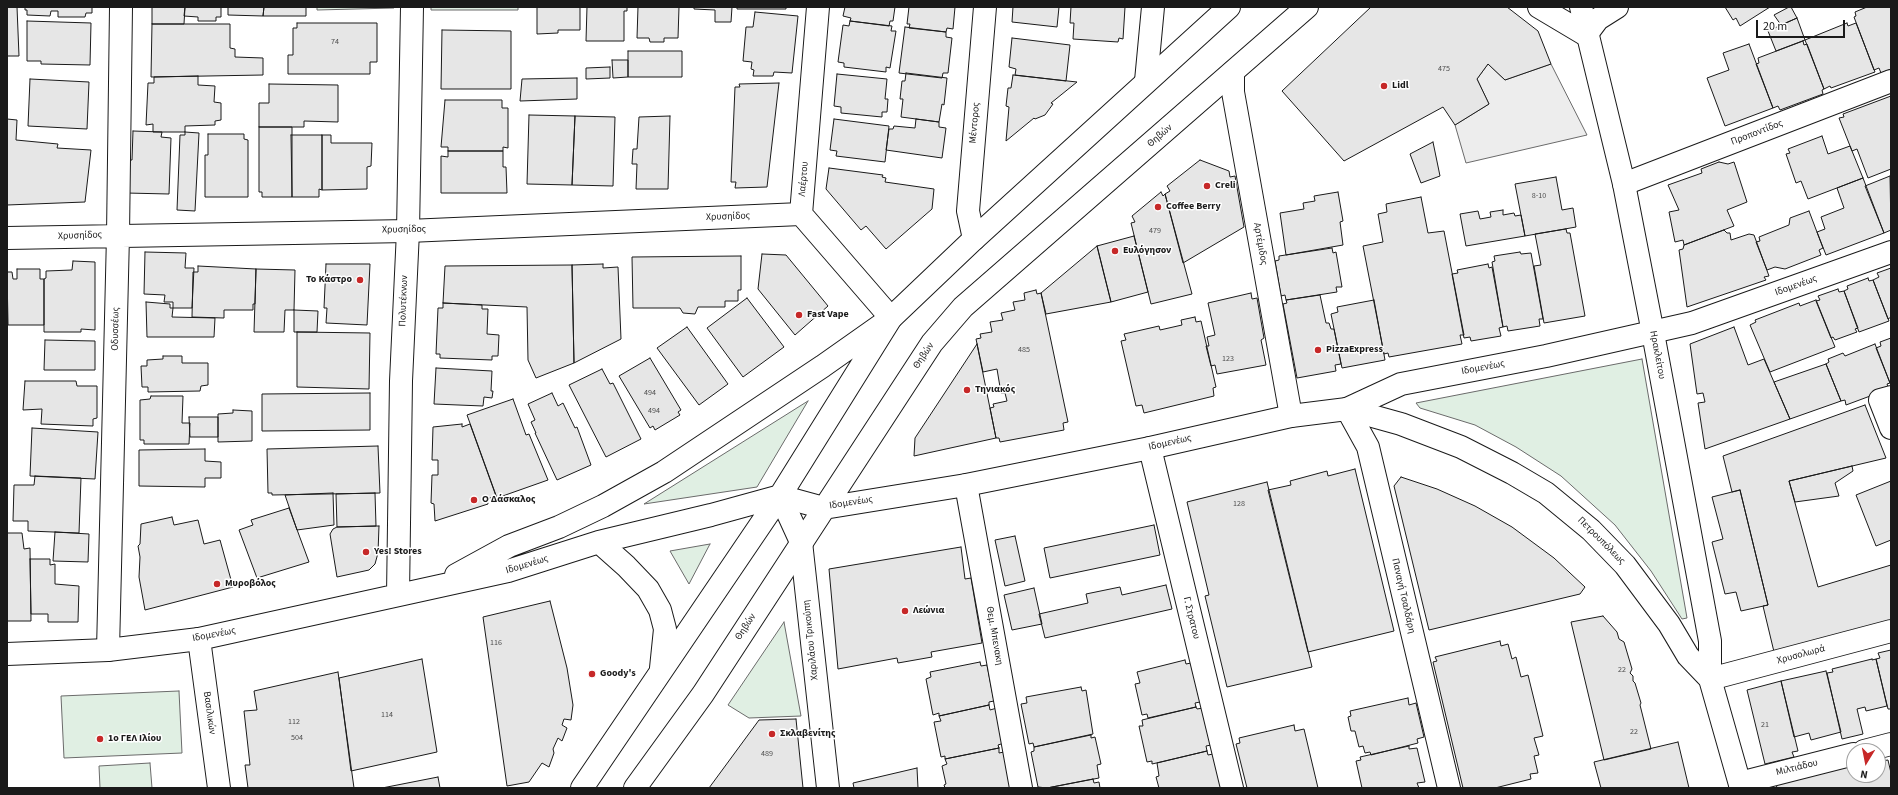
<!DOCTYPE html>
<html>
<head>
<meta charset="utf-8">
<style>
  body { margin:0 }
  #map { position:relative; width:1898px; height:795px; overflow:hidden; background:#fff; font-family:"Source Sans 3",sans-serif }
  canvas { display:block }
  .frame { position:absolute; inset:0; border:8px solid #1a1a1a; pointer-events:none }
  .north { position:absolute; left:1846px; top:743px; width:40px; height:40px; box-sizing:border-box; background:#fff; border:1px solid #a3a3a3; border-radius:50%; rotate:190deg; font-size:11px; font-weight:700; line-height:16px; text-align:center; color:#1a1a1a }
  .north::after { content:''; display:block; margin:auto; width:14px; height:18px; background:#c62828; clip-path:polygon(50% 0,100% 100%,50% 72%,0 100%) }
  .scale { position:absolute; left:1756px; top:20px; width:89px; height:18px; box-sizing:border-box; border:2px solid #1a1a1a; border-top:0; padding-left:5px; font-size:12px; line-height:14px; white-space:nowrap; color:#1a1a1a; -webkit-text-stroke:3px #fff; paint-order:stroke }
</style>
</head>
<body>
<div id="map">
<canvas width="1898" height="795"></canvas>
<div class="frame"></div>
<div class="north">N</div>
<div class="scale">20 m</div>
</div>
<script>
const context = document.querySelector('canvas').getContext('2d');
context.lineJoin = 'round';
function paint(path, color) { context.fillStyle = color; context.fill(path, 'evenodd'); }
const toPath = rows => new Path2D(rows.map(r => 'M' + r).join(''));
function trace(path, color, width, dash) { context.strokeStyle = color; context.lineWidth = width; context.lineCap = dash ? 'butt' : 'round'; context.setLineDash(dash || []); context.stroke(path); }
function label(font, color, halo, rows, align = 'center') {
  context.font = font + ' "Source Sans 3",sans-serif'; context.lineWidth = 3; context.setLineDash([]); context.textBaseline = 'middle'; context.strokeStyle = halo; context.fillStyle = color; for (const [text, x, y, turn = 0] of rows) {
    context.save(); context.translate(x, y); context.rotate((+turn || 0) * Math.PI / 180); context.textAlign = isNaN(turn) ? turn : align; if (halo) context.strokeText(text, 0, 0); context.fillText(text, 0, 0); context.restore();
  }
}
const green = toPath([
  [317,7,394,7,394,8,317,10,317,7],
  [431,7,518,7,518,10,431,10,431,7],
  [1642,359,1687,618,1682,619,1651,571,1615,525,1561,476,1516,447,1475,425,1420,408,1416,403,1642,359],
  [808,401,757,487,644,504,808,401],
  [710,544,689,584,670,551,710,544],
  [784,622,801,716,749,718,728,705,784,622],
  [179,691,182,753,64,758,61,696,179,691],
  [150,763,152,788,100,788,99,766,150,763]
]);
const parking = toPath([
  [1488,64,1505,80,1551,64,1587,135,1466,163,1455,125,1489,104,1477,79,1488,64]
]);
const building = toPath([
  [7,7,17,7,19,56,7,56,7,7],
  [25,7,92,7,92,13,86,13,85,17,58,17,58,11,51,11,50,16,27,15,27,10,25,10,25,7],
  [152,7,185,7,184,24,152,24,152,7],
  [185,7,221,7,221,17,216,17,216,21,198,21,198,17,184,16,185,7],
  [228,7,264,7,263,16,228,15,228,7],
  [264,7,306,7,306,16,263,16,264,7],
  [537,7,580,7,580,30,558,30,558,33,537,34,537,7],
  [587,7,627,7,627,11,624,11,624,41,586,41,587,7],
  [638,7,679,7,678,38,664,38,664,42,650,42,649,38,637,38,638,7],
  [694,7,732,7,731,22,715,22,715,10,694,9,694,7],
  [737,7,786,7,786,9,737,9,737,7],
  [845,7,895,7,893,21,890,21,889,26,850,21,851,18,843,16,845,7],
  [909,7,955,7,953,29,947,28,946,32,909,28,910,24,907,24,909,7],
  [1013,7,1059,7,1057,27,1012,22,1013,7],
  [1071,7,1125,7,1123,39,1119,38,1118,42,1073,39,1074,23,1070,23,1071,7],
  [1371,7,1507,7,1538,31,1551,64,1505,80,1488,64,1477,79,1489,104,1455,125,1443,107,1344,161,1282,91,1371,7],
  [1725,7,1770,7,1740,26,1736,18,1733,20,1725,7],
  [1789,7,1791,7,1797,18,1781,25,1774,15,1789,7],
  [1867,7,1891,7,1891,69,1881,73,1879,68,1874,70,1854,17,1856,16,1855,12,1867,7],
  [755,12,798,16,792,73,774,72,773,76,753,76,754,70,751,69,752,62,743,61,746,27,753,27,755,12],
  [1797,18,1805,40,1776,51,1768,31,1797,18],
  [27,21,91,23,90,65,41,64,41,61,27,61,27,21],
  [850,21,892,26,891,31,896,31,890,68,886,67,886,72,844,67,844,63,838,62,843,25,849,26,850,21],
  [297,23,377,23,377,62,370,62,370,74,288,74,288,55,293,55,293,28,297,28,297,23],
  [1847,23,1848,26,1856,23,1875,72,1831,88,1830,86,1824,89,1805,40,1847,23],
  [152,24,230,24,230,48,235,49,235,57,263,58,263,75,151,77,152,24],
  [905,27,946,32,946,37,952,38,948,73,943,73,942,78,899,73,905,27],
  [442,30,511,31,511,89,441,89,442,30],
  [1012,38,1070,45,1066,81,1015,75,1016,69,1009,67,1012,38],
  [1803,41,1804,45,1807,44,1824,89,1822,90,1823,94,1780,110,1778,106,1773,108,1756,64,1759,63,1758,58,1803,41],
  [1749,44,1773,108,1725,126,1707,78,1729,70,1723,53,1749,44],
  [628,51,682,51,682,77,628,77,628,51],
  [612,60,628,60,628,77,613,78,612,60],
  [610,67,610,78,586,79,586,68,610,67],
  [906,73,947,78,944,105,942,104,939,122,901,117,903,99,900,99,902,81,905,81,906,73],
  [837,74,887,79,885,99,888,99,887,112,882,112,882,117,841,113,841,107,834,106,837,74],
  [1013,75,1077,82,1051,103,1053,104,1045,115,1035,119,1034,118,1006,141,1009,107,1006,106,1008,88,1011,88,1013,75],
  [198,76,198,85,215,86,214,102,221,103,221,120,215,121,215,125,185,126,185,132,153,132,153,124,146,125,148,83,154,83,154,77,198,76],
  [577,78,577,99,520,101,522,79,577,78],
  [30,79,89,82,87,129,28,126,30,79],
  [779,83,767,187,735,188,736,182,731,182,735,87,740,87,739,84,779,83],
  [269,84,338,85,338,122,304,121,304,127,259,127,259,103,269,103,269,84],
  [1891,96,1891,169,1868,178,1857,149,1852,151,1839,118,1844,117,1843,114,1891,96],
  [445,100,502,100,502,108,508,108,508,148,503,147,503,151,448,151,448,147,441,147,445,100],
  [529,115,575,116,572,185,527,184,529,115],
  [575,116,615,117,613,186,572,185,575,116],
  [670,116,668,189,636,189,637,164,632,164,633,149,637,149,639,117,670,116],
  [7,119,17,120,16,140,58,144,57,148,91,150,85,202,7,205,7,119],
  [834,119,889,126,885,162,836,156,837,151,830,150,834,119],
  [916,119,939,122,939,127,946,128,942,158,886,150,889,129,893,129,894,126,915,128,916,119],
  [259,127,292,127,292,197,262,197,262,192,259,192,259,127],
  [133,131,162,132,161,137,171,138,169,194,126,193,126,160,132,160,133,131],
  [185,132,199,133,195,211,177,210,180,135,185,135,185,132],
  [208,134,244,134,244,139,248,140,248,197,205,197,205,155,208,155,208,134],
  [291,135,322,135,322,190,319,189,319,197,292,197,291,135],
  [322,135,331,135,331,143,372,143,371,166,367,167,367,189,322,190,322,135],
  [1822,136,1828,154,1850,146,1863,178,1808,199,1801,181,1796,183,1786,154,1790,153,1788,149,1822,136],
  [1433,142,1440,176,1421,183,1410,154,1433,142],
  [448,151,503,151,503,167,506,167,507,193,441,193,441,156,448,157,448,151],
  [1200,160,1229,171,1230,177,1235,176,1244,227,1183,263,1165,194,1170,191,1167,186,1200,160],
  [1719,162,1728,164,1734,162,1747,202,1727,210,1734,226,1684,245,1683,240,1675,242,1669,212,1679,210,1668,185,1702,173,1701,169,1719,162],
  [829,168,883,175,882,177,886,178,885,182,934,189,932,209,886,249,866,226,861,230,826,189,829,168],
  [1890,176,1891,230,1884,233,1865,186,1890,176],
  [1556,177,1562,210,1573,208,1576,227,1525,236,1515,184,1556,177],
  [1863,178,1884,233,1826,255,1817,232,1825,229,1821,217,1844,208,1837,188,1863,178],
  [1161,192,1163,196,1165,194,1192,294,1151,304,1131,223,1135,222,1132,216,1161,192],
  [1338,192,1343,221,1340,222,1343,245,1286,255,1280,213,1304,209,1303,203,1315,201,1314,196,1338,192],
  [1421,197,1428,233,1444,231,1464,335,1460,335,1462,344,1389,357,1388,353,1384,354,1363,246,1383,242,1378,214,1387,212,1386,204,1421,197],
  [1503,210,1503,215,1514,213,1515,216,1521,215,1525,236,1466,246,1460,214,1478,211,1480,219,1491,217,1490,212,1503,210],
  [1809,211,1823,248,1819,250,1821,255,1785,269,1775,267,1767,270,1756,242,1760,241,1759,237,1789,225,1790,218,1809,211],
  [1566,229,1567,233,1570,233,1585,316,1544,323,1534,266,1541,265,1535,234,1566,229],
  [1724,230,1727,233,1730,233,1731,240,1749,234,1754,235,1769,276,1764,277,1766,280,1687,307,1679,250,1683,249,1684,245,1724,230],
  [1134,236,1148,292,1111,302,1097,246,1134,236],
  [1097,246,1111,302,1046,314,1041,293,1097,246],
  [1332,248,1333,253,1336,252,1342,287,1336,287,1337,292,1286,300,1285,295,1281,296,1275,261,1279,260,1279,256,1332,248],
  [145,252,186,253,185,268,194,268,192,308,173,308,173,302,164,302,165,295,144,294,145,252],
  [1520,252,1521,254,1531,253,1543,319,1539,319,1540,326,1508,331,1507,326,1503,327,1492,262,1495,261,1494,256,1520,252],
  [762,254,786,255,828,306,795,335,758,289,762,254],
  [741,256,741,290,738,290,738,301,725,301,725,307,698,307,695,314,683,313,680,308,633,308,632,257,741,256],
  [73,261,95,262,95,330,81,329,81,332,44,332,44,279,46,278,46,271,72,270,73,261],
  [326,264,370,264,367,325,326,323,327,308,324,308,326,264],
  [603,264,603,268,618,267,621,339,574,363,572,265,603,264],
  [1488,264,1489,268,1492,267,1503,327,1499,328,1501,336,1471,341,1470,337,1464,338,1452,274,1458,273,1457,270,1488,264],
  [572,265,574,363,536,378,528,360,527,307,443,303,445,266,572,265],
  [198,266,256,269,255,304,253,304,253,310,224,310,224,318,192,317,193,272,198,272,198,266],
  [1891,268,1891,317,1888,319,1873,280,1879,277,1877,273,1891,268],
  [17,269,40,269,40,279,44,279,44,325,8,325,7,272,12,272,13,279,17,279,17,269],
  [256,269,295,270,294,310,285,310,284,332,254,332,256,269],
  [1868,278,1869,281,1873,280,1889,321,1859,332,1844,291,1848,289,1847,286,1868,278],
  [1838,289,1839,292,1844,291,1858,328,1855,329,1857,332,1835,340,1833,337,1831,338,1816,301,1820,300,1818,296,1838,289],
  [1036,290,1037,294,1041,293,1068,422,1063,423,1064,430,1000,442,999,438,996,438,990,408,994,407,993,404,1007,401,1005,393,1001,393,997,369,983,372,976,339,981,338,980,334,992,332,990,322,1003,320,1001,313,1015,310,1013,302,1025,300,1024,293,1036,290],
  [1251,293,1252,299,1257,298,1264,338,1261,340,1266,365,1217,374,1215,365,1211,366,1206,346,1209,346,1207,337,1215,335,1208,303,1251,293],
  [1320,295,1326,323,1329,323,1331,329,1334,329,1341,364,1335,365,1336,371,1297,378,1283,304,1287,303,1286,300,1320,295],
  [747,298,784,347,743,377,707,328,747,298],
  [1374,300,1385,360,1342,368,1331,314,1338,312,1337,307,1374,300],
  [1816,300,1835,347,1770,372,1750,325,1756,322,1755,320,1799,303,1800,306,1816,300],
  [146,302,170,304,170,308,173,308,172,317,215,318,214,337,147,337,146,302],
  [443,303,482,305,482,309,488,309,487,334,499,335,498,356,492,356,492,360,440,358,440,354,436,354,438,308,443,308,443,303],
  [294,310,318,311,317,332,294,332,294,310],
  [1195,317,1196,322,1201,321,1216,387,1213,388,1214,396,1144,413,1142,405,1136,406,1121,341,1126,340,1124,334,1159,326,1160,330,1182,325,1181,320,1195,317],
  [687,327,728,384,699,405,657,348,687,327],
  [1734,327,1748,365,1764,359,1790,419,1705,449,1698,403,1705,402,1703,393,1697,394,1690,344,1734,327],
  [297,332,370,333,369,389,297,387,297,332],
  [1891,338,1891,382,1890,383,1876,348,1881,346,1880,342,1891,338],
  [45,340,95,341,95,370,44,370,45,340],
  [977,344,996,438,914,456,915,438,977,344],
  [1875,344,1890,383,1887,384,1889,389,1846,405,1845,400,1841,401,1826,364,1829,362,1828,359,1843,353,1845,356,1875,344],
  [163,356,182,356,182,363,208,363,208,385,201,386,200,391,148,392,148,387,142,387,141,366,147,366,147,360,163,359,163,356],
  [650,358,681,410,678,412,680,415,655,430,653,426,650,428,619,376,650,358],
  [1826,364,1841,401,1790,419,1774,382,1826,364],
  [436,368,492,371,491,391,493,391,492,398,484,397,483,406,434,404,436,368],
  [602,369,610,384,613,383,641,439,606,457,569,385,602,369],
  [25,381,76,381,77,386,97,386,97,418,93,419,93,426,41,424,42,409,23,410,25,381],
  [370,393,370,430,262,431,262,394,370,393],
  [552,393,558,406,563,403,575,428,577,427,591,465,557,480,535,433,536,433,531,422,535,420,528,404,552,393],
  [151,396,183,396,182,423,190,423,189,444,144,444,144,440,140,440,140,400,150,399,151,396],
  [513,399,526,435,529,434,548,480,497,498,467,415,513,399],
  [1865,405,1886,458,1789,481,1818,587,1891,565,1891,623,1775,656,1763,606,1768,605,1740,490,1732,492,1723,456,1865,405],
  [233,410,252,411,252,441,218,442,218,414,233,413,233,410],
  [189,417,218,417,218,437,190,437,189,417],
  [462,424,462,427,470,424,496,496,487,499,488,504,435,521,434,504,431,503,432,475,438,475,438,460,432,460,433,427,462,424],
  [32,428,98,432,95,479,30,476,32,428],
  [378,446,380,493,272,495,272,493,268,493,267,449,378,446],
  [205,449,205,461,221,462,221,478,205,478,205,487,139,486,139,450,205,449],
  [1852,466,1853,471,1835,483,1839,496,1795,502,1789,481,1852,466],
  [1355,469,1394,631,1308,652,1268,490,1291,485,1290,481,1327,471,1328,476,1355,469],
  [35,476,81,478,79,533,28,531,28,521,13,521,14,485,34,485,35,476],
  [1401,477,1437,489,1475,506,1512,527,1554,558,1585,587,1580,594,1429,630,1394,486,1401,477],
  [1891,481,1891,540,1876,546,1856,495,1891,481],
  [1267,482,1312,667,1227,687,1205,596,1209,595,1187,502,1267,482],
  [1740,490,1768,605,1741,611,1736,592,1725,594,1712,542,1723,539,1712,497,1740,490],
  [333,493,334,525,297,530,285,495,333,493],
  [375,493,376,526,337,527,336,494,375,493],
  [289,508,309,562,257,578,239,530,253,525,251,520,289,508],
  [172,517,174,525,198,520,204,544,220,540,233,587,145,610,139,577,140,557,138,546,140,544,141,524,172,517],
  [1154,525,1160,555,1050,578,1044,548,1154,525],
  [379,526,378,553,375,564,369,570,337,577,330,534,333,529,337,527,379,526],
  [55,532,89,534,88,562,53,561,55,532],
  [7,533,22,533,24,549,30,548,31,621,7,621,7,533],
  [1015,536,1025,581,1005,586,995,540,1015,536],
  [961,547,965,579,971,578,982,643,931,652,932,657,898,663,897,658,838,669,829,569,961,547],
  [30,559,50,559,50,565,55,564,55,584,79,586,78,622,48,622,48,614,31,614,30,559],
  [1166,585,1172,609,1045,638,1039,614,1088,603,1086,594,1120,587,1122,595,1166,585],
  [1034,588,1042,624,1012,630,1004,595,1034,588],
  [550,601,567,668,573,705,571,720,564,719,562,725,567,728,562,741,558,738,553,749,554,753,549,767,542,763,529,782,507,786,483,617,550,601],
  [1603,616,1617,632,1619,639,1624,642,1632,669,1630,673,1633,676,1633,681,1635,683,1641,703,1640,705,1651,749,1604,760,1571,622,1603,616],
  [1500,641,1501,646,1508,644,1512,659,1516,657,1521,677,1528,675,1543,736,1534,738,1539,755,1534,756,1538,773,1530,774,1531,779,1495,788,1463,788,1433,662,1437,661,1435,657,1500,641],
  [1891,650,1891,709,1888,709,1876,659,1880,658,1878,653,1891,650],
  [422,659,437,752,351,771,339,678,422,659],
  [1872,659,1872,660,1876,659,1887,706,1866,711,1865,707,1857,709,1863,734,1842,739,1827,673,1833,672,1832,669,1872,659],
  [1185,660,1186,664,1191,663,1200,702,1195,703,1196,707,1148,718,1147,714,1142,715,1135,684,1140,683,1137,672,1185,660],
  [980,662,981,666,987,665,994,701,989,702,989,705,939,716,939,713,933,715,926,679,931,677,930,672,980,662],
  [1826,671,1841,732,1811,740,1809,733,1794,737,1781,681,1826,671],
  [338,672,354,788,248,788,245,765,250,765,244,711,257,710,254,691,338,672],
  [1781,681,1798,751,1792,752,1794,757,1765,764,1747,690,1781,681],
  [1081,687,1082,691,1086,690,1093,734,1034,747,1033,743,1029,744,1021,704,1027,703,1026,697,1081,687],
  [1408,698,1409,705,1416,703,1424,737,1417,739,1418,743,1371,755,1370,752,1365,753,1363,746,1359,747,1355,731,1351,731,1348,717,1351,716,1350,711,1408,698],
  [989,705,990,710,997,708,1004,743,998,745,999,748,945,759,945,756,941,757,934,722,941,721,939,716,989,705],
  [1196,707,1197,709,1203,708,1211,745,1206,746,1207,751,1152,764,1152,761,1147,762,1139,726,1143,726,1142,720,1196,707],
  [796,719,803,788,709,788,759,720,796,719],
  [1294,725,1295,731,1304,729,1318,788,1247,788,1236,744,1240,743,1239,738,1294,725],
  [1091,735,1091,738,1095,737,1101,764,1097,765,1099,778,1047,788,1038,787,1031,752,1034,751,1034,747,1091,735],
  [1678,742,1689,788,1601,788,1594,762,1678,742],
  [1409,746,1409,749,1417,748,1425,782,1417,783,1419,788,1362,788,1356,761,1361,760,1360,757,1409,746],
  [999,748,999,753,1004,752,1012,788,945,788,944,785,946,784,942,766,947,764,945,759,999,748],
  [1207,751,1208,755,1213,754,1221,788,1159,788,1156,777,1159,776,1157,763,1207,751],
  [1878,756,1880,756,1881,761,1888,760,1891,773,1891,788,1777,788,1775,780,1854,762,1854,775,1878,775,1878,756],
  [917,768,918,788,854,788,853,783,917,768],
  [438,777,440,788,382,788,438,777],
  [1093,779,1094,783,1099,782,1100,788,1047,788,1093,779]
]);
const street = toPath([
  [818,7,801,214,891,318],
  [1586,35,1598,19,1617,7],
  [1233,72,1233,92,1291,416],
  [1146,81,1153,7],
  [1624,184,1891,81],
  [7,238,408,231,801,214],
  [974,239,968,211,985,7],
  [1891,397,1880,400,1891,428],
  [1150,448,1232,788],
  [966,485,1021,788],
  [780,496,801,542,828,788],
  [199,639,219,788],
  [108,650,118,235,121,7],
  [1710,679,1891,631],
  [1864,751,1891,744],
  [1740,783,1854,754],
  [1449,788,1368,447,1347,409,1401,384,1546,356,1692,323,1891,252]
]);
const secondary = toPath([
  [1539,7,1586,35],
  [1581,7,1624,184,1653,333,1710,641,1710,679],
  [599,542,626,566,648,589,660,610,665,629,661,668],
  [456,575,509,546,559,527,603,506,664,472,823,366,884,323],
  [398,595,401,381,408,231,412,7],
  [7,654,108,650,199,639,508,571,599,542,711,515,780,496,824,508,966,485,1150,448,1291,416,1347,409,1401,424,1461,447,1512,473,1546,493,1591,530,1625,565,1669,624,1688,656,1710,679,1741,788],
  [582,788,780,496,891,318,974,239,1229,7],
  [635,788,703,694,932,343,963,307,1307,7]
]);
const markers = [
  [1384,86,4,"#c62828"],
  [1207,186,4,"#c62828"],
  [1158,207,4,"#c62828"],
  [1115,251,4,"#c62828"],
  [360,280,4,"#c62828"],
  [799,315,4,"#c62828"],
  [1318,350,4,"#c62828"],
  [967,390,4,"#c62828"],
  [474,500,4,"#c62828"],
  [366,552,4,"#c62828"],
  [217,584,4,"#c62828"],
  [905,611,4,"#c62828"],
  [592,674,4,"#c62828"],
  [772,734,4,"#c62828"],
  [100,739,4,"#c62828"]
];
const numberNames = [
  ["74",335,42],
  ["475",1444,69],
  ["8-10",1539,196],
  ["479",1155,231],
  ["485",1024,350],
  ["123",1228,359],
  ["494",650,393],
  ["494",654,411],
  ["128",1239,504],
  ["116",496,643],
  ["22",1622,670],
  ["114",387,715],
  ["112",294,722],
  ["21",1765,725],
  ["22",1634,732],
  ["504",297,738],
  ["489",767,754]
];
const poiNames = [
  ["Lidl",1392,86],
  ["Creli",1215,186],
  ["Coffee Berry",1166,207],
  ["Ευλόγησον",1123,251],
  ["Το Κάστρο",352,280,"right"],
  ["Fast Vape",807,315],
  ["PizzaExpress",1326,350],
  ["Τηνιακός",975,390],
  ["Ο Δάσκαλος",482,500],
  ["Yes! Stores",374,552],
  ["Μυροβόλος",225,584],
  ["Λεώνια",913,611],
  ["Goody's",600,674],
  ["Σκλαβενίτης",780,734],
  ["1ο ΓΕΛ Ιλίου",108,739]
];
const streetNames = [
  ["Μέντορος",975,123,-85],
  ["Προποντίδος",1757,133,-21],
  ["Θηβών",1160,136,-41],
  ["Λαέρτου",804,179,-85],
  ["Χρυσηίδος",728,217,-2],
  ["Χρυσηίδος",404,230,-1],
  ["Χρυσηίδος",80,236,-2],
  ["Αρτέμιδος",1260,244,80],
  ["Ιδομενέως",1796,286,-20],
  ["Πολυτέκνων",404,301,-88],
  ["Οδυσσέως",116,329,-89],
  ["Ηρακλείτου",1657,355,79],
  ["Θηβών",924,356,-56],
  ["Ιδομενέως",1483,368,-11],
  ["Ιδομενέως",1170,443,-13],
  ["Ιδομενέως",851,503,-9],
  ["Πετρουπόλεως",1601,541,45],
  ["Ιδομενέως",527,565,-17],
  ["Παναγή Τσαλδάρη",1403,596,77],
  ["Γ. Στρατου",1191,618,76],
  ["Θηβών",746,627,-57],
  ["Ιδομενέως",214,635,-11],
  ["Θεμ. Μπενακη",994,636,80],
  ["Χαριλάου Τρικούπη",811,640,-96],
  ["Χρυσολωρά",1801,655,-15],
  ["Βασιλικών",209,713,82],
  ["Μιλτιάδου",1797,768,-14]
];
paint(green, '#e0efe3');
trace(green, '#6a6a6a', 1);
paint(parking, '#ededed');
trace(parking, '#6a6a6a', 1);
paint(building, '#e6e6e6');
trace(building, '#1a1a1a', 1);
trace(street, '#1a1a1a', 24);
trace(secondary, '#1a1a1a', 24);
trace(street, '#fff', 22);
trace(secondary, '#fff', 22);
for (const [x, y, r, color] of markers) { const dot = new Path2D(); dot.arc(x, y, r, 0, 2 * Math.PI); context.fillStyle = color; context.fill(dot); trace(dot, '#fff', 1.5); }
label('8px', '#4d4d4d', null, numberNames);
label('bold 10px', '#1a1a1a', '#fff', poiNames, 'left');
label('10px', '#1a1a1a', '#fff', streetNames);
</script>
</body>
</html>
